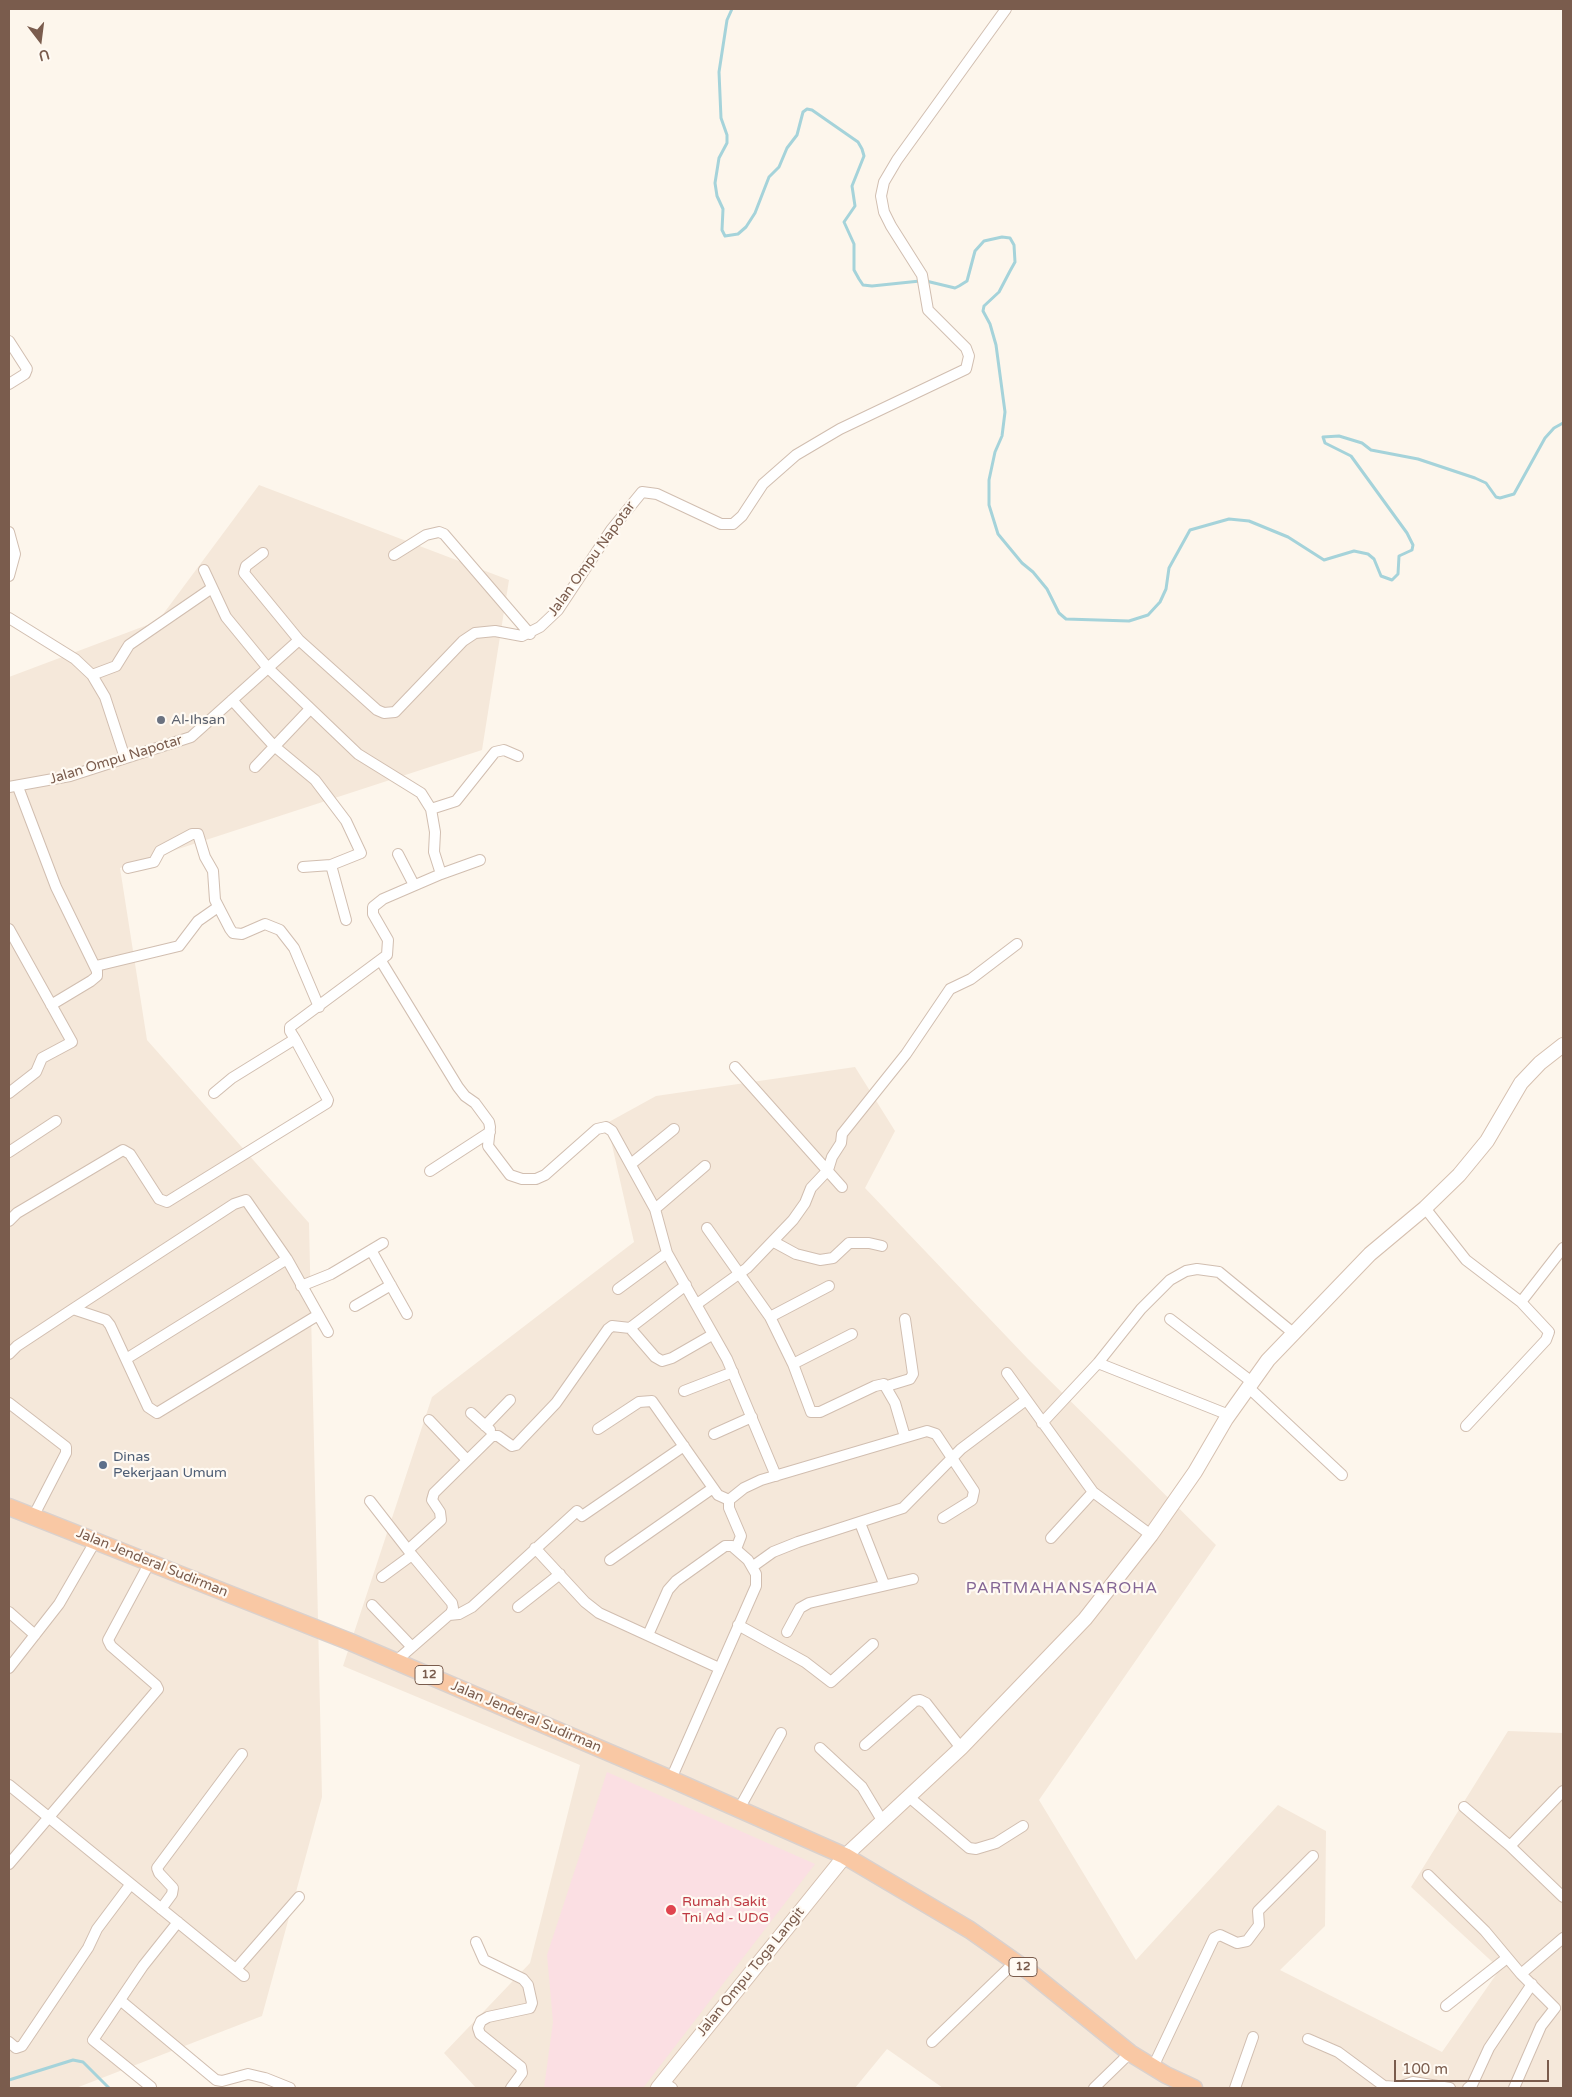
<!DOCTYPE html>
<html>
<head>
<meta charset="utf-8">
<style>
  body { margin:0 }
  #map { position:relative; width:1572px; height:2097px; overflow:hidden; background:#fdf6ec; font-family:"Varela Round",sans-serif }
  canvas { display:block }
  .frame { position:absolute; inset:0; border:10px solid #7a5c4d; pointer-events:none }
  .north { position:absolute; left:15px; top:15px; width:50px; height:50px; -webkit-text-stroke:4px #fffaf3; paint-order:stroke; rotate:165deg; font-size:14px; font-weight:700; line-height:20px; text-align:center; color:#7a5c4d }
  .north::after { content:''; display:block; margin:auto; width:18px; height:22px; background:#7a5c4d; clip-path:polygon(50% 0,100% 100%,50% 72%,0 100%) }
  .scale { position:absolute; left:1394px; top:2060px; width:155px; height:22px; box-sizing:border-box; border:2px solid #7a5c4d; border-top:0; padding-left:6px; font-size:15px; line-height:18px; white-space:nowrap; color:#7a5c4d; -webkit-text-stroke:4px #fffaf3; paint-order:stroke }
</style>
</head>
<body>
<div id="map">
<canvas width="1572" height="2097"></canvas>
<div class="frame"></div>
<div class="north">U</div>
<div class="scale">100 m</div>
</div>
<script>
const context = document.querySelector('canvas').getContext('2d');
context.lineJoin = 'round';
function paint(path, color) { context.fillStyle = color; context.fill(path, 'evenodd'); }
const toPath = rows => new Path2D(rows.map(r => 'M' + r).join(''));
function trace(path, color, width, dash) { context.strokeStyle = color; context.lineWidth = width; context.lineCap = dash ? 'butt' : 'round'; context.setLineDash(dash || []); context.stroke(path); }
function label(font, color, halo, rows, align = 'center') {
  context.font = font + ' "Varela Round",sans-serif'; context.lineWidth = 4.5; context.setLineDash([]); context.textBaseline = 'middle'; context.strokeStyle = halo; context.fillStyle = color; for (const [text, x, y, turn = 0] of rows) {
    context.save(); context.translate(x, y); context.rotate((+turn || 0) * Math.PI / 180); context.textAlign = isNaN(turn) ? turn : align; if (halo) context.strokeText(text, 0, 0); context.fillText(text, 0, 0); context.restore();
  }
}
const residential = toPath([
  [259,485,509,580,482,750,120,868,147,1040,309,1223,322,1797,262,2016,76,2088,9,2088,9,677,158,621],
  [855,1067,895,1131,865,1188,1028,1359,1216,1545,1039,1800,1136,1960,1278,1805,1326,1831,1325,1926,1280,1970,1442,2052,1500,1969,1411,1887,1508,1731,1563,1733,1563,2088,943,2088,887,2049,855,2088,476,2088,444,2053,530,1963,580,1765,343,1666,432,1397,634,1242,607,1123,656,1096]
]);
const medical = toPath([
  [607,1772,815,1864,643,2088,544,2088,553,2022,547,1955]
]);
const stream = toPath([
  [732,9,727,20,719,72,721,118,727,135,727,143,719,158,715,183,717,196,723,209,722,230,725,236,738,234,746,227,755,213,769,177,779,167,787,148,797,135,803,112,807,109,812,110,858,142,862,149,864,156,852,186,855,206,844,222,854,244,854,270,859,279,863,285,872,286,920,281],
  [926,281,955,288,959,286,967,281,975,251,984,241,1002,237,1010,238,1014,245,1015,262,1010,271,999,292,984,306,983,311,990,324,996,345,1005,412,1002,436,995,452,989,480,989,505,998,534,1022,563,1033,572,1047,589,1059,613,1066,619,1129,621,1148,615,1160,602,1166,589,1169,568,1190,530,1229,519,1249,521,1288,537,1324,560,1354,551,1368,554,1374,559,1381,576,1392,580,1398,574,1399,556,1412,550,1413,545,1407,533,1351,456,1325,443,1323,437,1339,436,1362,443,1371,450,1418,459,1475,478,1486,483,1496,497,1500,498,1514,494,1545,438,1554,428,1563,423],
  [9,2080,73,2060,83,2062,109,2088]
]);
const minor = toPath([
  [9,341,27,369,25,374,9,384],
  [9,532,15,554,9,576],
  [263,553,246,566,244,573,299,640],
  [394,555,426,535,439,532,444,534,530,634],
  [204,570,226,617,267,667,358,754,421,793,431,809,456,801,495,752,504,750,518,756],
  [9,618,75,659,92,675,105,697,125,758],
  [92,675,116,666,129,645,212,588],
  [232,700,274,746,315,780,346,821,361,853,331,865,303,867],
  [255,767,310,709],
  [9,787,70,776,191,737,299,640,377,710,384,713,395,712,463,641,475,633,495,631,522,636,540,627,558,610,611,530,642,492,657,494,721,524,733,524,742,516,763,484,796,455,840,429,966,369,969,356,966,348,928,310,922,275,891,226,884,212,881,196,884,182,897,160,1006,9],
  [18,787,56,887,97,971,97,976,91,981,51,1005],
  [398,854,414,885],
  [331,865,346,920],
  [128,868,154,862,160,851,192,834,198,834,205,857,213,871,215,900,230,929,233,933,242,934,265,924,280,930,294,948,319,1007],
  [441,874,480,860],
  [9,929,72,1042,42,1058,36,1072,9,1093],
  [381,961,458,1087,465,1096,475,1103,489,1122,490,1127,488,1146,510,1175,522,1179,536,1179,545,1175,597,1129,606,1127,612,1131,655,1209,667,1253,727,1359,776,1476],
  [96,966,179,946,198,921,218,907],
  [735,1067,842,1187],
  [214,1093,232,1078,295,1039,290,1031,290,1027,387,955,388,940,373,914,373,907,383,899,441,874,434,852,435,832,431,809],
  [9,1152,56,1121],
  [631,1164,674,1129],
  [430,1171,490,1132],
  [1425,1208,1466,1260,1521,1302,1549,1332,1546,1340,1466,1426],
  [655,1209,705,1166],
  [9,1221,17,1213,123,1150,130,1154,159,1199,167,1202,327,1103,328,1100,295,1039],
  [707,1228,770,1317,793,1364,811,1412,820,1412,875,1386,884,1384,895,1403,905,1437],
  [774,1242,796,1254,820,1260,833,1258,849,1243,869,1243,882,1246],
  [371,1250,407,1314],
  [301,1286,331,1274,383,1243],
  [618,1289,667,1253],
  [1521,1302,1563,1248],
  [697,1304,747,1268,793,1220,805,1203,811,1188,828,1170,832,1157,841,1143,842,1134,906,1054,950,989,971,979,1017,944],
  [355,1306,391,1285],
  [73,1309,106,1320,110,1325,148,1407,157,1413,318,1315],
  [770,1317,829,1286],
  [1170,1319,1252,1382],
  [630,1328,686,1285],
  [9,1354,17,1346,73,1309,234,1204,246,1200,287,1259,328,1332],
  [126,1359,287,1259],
  [1098,1363,1229,1415],
  [793,1364,852,1334],
  [1007,1373,1093,1492,1151,1535],
  [887,1386,910,1379,913,1374,905,1319],
  [1248,1387,1342,1475],
  [684,1391,733,1372],
  [9,1403,66,1447,66,1453,33,1517],
  [471,1413,490,1430],
  [429,1420,467,1460],
  [1042,1423,1098,1363,1141,1309,1170,1280,1186,1271,1197,1269,1219,1272,1292,1332],
  [485,1426,510,1400],
  [598,1429,639,1402,652,1401,718,1495,729,1500],
  [714,1434,752,1417],
  [370,1501,412,1555,382,1577],
  [860,1523,884,1584],
  [1051,1538,1093,1492],
  [535,1548,585,1602,599,1613,719,1668],
  [736,1549,741,1536,729,1508,729,1500,744,1488,761,1480,927,1431,936,1434,974,1491,972,1500,943,1518],
  [408,1550,441,1520,440,1512,432,1500,434,1493,492,1436,498,1436,512,1446,516,1445,556,1403,608,1329,612,1326,630,1328,655,1357,662,1361,672,1358,712,1335],
  [610,1560,713,1488],
  [752,1567,773,1552,798,1542,903,1508,961,1449,1026,1400],
  [372,1605,412,1647],
  [518,1607,560,1574],
  [9,1612,35,1635],
  [449,1615,459,1614,472,1607,577,1511,582,1516,684,1446],
  [738,1625,805,1662,831,1682,873,1644],
  [787,1632,800,1608,809,1603,913,1579],
  [648,1635,668,1590,676,1581,725,1546,732,1546,748,1560,756,1574,756,1586,671,1779],
  [396,1661,451,1613,453,1608,452,1603,412,1555],
  [9,1668,59,1604,96,1540],
  [865,1745,915,1701,920,1700,926,1703,961,1748],
  [820,1748,862,1787,883,1822],
  [9,1785,244,1976],
  [909,1797,969,1848,976,1849,996,1843,1023,1826],
  [1464,1807,1510,1846,1563,1897],
  [739,1809,781,1733],
  [1510,1846,1563,1791],
  [9,1864,158,1689,156,1685,111,1646,108,1640,150,1562],
  [1428,1875,1485,1931,1521,1974],
  [161,1909,172,1894,173,1888,159,1873,157,1868,242,1754],
  [476,1942,484,1960,523,1979,528,1985,532,2003,530,2008,488,2017,481,2021,478,2028,480,2034,521,2067,522,2073,511,2088],
  [236,1969,299,1897],
  [120,2000,216,2080,222,2081,248,2074,265,2078,290,2088],
  [1446,2006,1507,1958],
  [1308,2039,1338,2052,1384,2086,1399,2087,1413,2082,1450,2088],
  [9,2042,16,2048,22,2046,88,1948,97,1929,130,1885],
  [932,2042,1016,1961],
  [1153,2067,1214,1938,1220,1935,1237,1943,1247,1941,1259,1925,1258,1911,1313,1856],
  [663,2082,672,2088],
  [151,2087,93,2040,143,1966,178,1922],
  [1094,2088,1130,2053],
  [1235,2088,1253,2037],
  [1468,2088,1472,2085,1489,2048,1532,1984],
  [1514,2088,1541,2026,1555,2008,1521,1974,1563,1938]
]);
const secondary = toPath([
  [658,2088,845,1856,961,1748,1085,1619,1151,1535,1195,1472,1226,1419,1268,1360,1370,1254,1425,1208,1459,1175,1487,1141,1521,1083,1540,1063,1563,1045]
]);
const trunk = toPath([
  [9,1507,348,1641,671,1779,845,1856,970,1930,1031,1973,1130,2053,1166,2075,1194,2088]
]);
const markers = [
  [161,720,5,"#6b7280"],
  [103,1465,5,"#5c6f8a"],
  [671,1910,6,"#e0444e"]
];
const shields = [
  [429,1675,28],
  [1023,1967,28]
];
const shieldNames = [
  ["12",429,1675],
  ["12",1023,1967]
];
const streetNames = [
  ["Jalan Ompu Napotar",592,559,-54],
  ["Jalan Ompu Napotar",116,760,-17],
  ["Jalan Jenderal Sudirman",152,1563,22],
  ["Jalan Jenderal Sudirman",526,1717,23],
  ["Jalan Ompu Toga Langit",751,1972,-51]
];
const worshipNames = [
  ["Al-Ihsan",171,720]
];
const serviceNames = [
  ["Dinas",113,1457],
  ["Pekerjaan Umum",113,1473]
];
const healthNames = [
  ["Rumah Sakit",682,1902],
  ["Tni Ad - UDG",682,1918]
];
const quarterNames = [
  ["PARTMAHANSAROHA",1062,1589]
];
paint(residential, '#f5e8da');
paint(medical, '#fbdfe3');
trace(stream, '#a5d3da', 3);
trace(minor, '#d1beb0', 12);
trace(secondary, '#d6c0b0', 16);
trace(trunk, '#dad1cd', 19);
trace(minor, '#fff', 10);
trace(secondary, '#fff', 14);
trace(trunk, '#f9c8a4', 16);
for (const [x, y, r, color] of markers) { const dot = new Path2D(); dot.arc(x, y, r, 0, 2 * Math.PI); context.fillStyle = color; context.fill(dot); trace(dot, '#fffaf3', 2); }
for (const [x, y, w] of shields) { const box = new Path2D(); box.roundRect(x - w / 2, y - 9.5, w, 19, 4); context.fillStyle = '#fffaf3'; context.fill(box); trace(box, '#7a5c4d', 1); }
label('bold 12px', '#7a5c4d', null, shieldNames);
label('14px', '#7a5c4d', '#fffaf3', streetNames);
label('14px', '#5b616d', '#fffaf3', worshipNames, 'left');
label('14px', '#4e5e75', '#fffaf3', serviceNames, 'left');
label('14px', '#be3a42', '#fffaf3', healthNames, 'left');
context.letterSpacing = '1px';
label('16px', '#846695', '#fffaf3', quarterNames);
context.letterSpacing = '0px';
</script>
</body>
</html>
